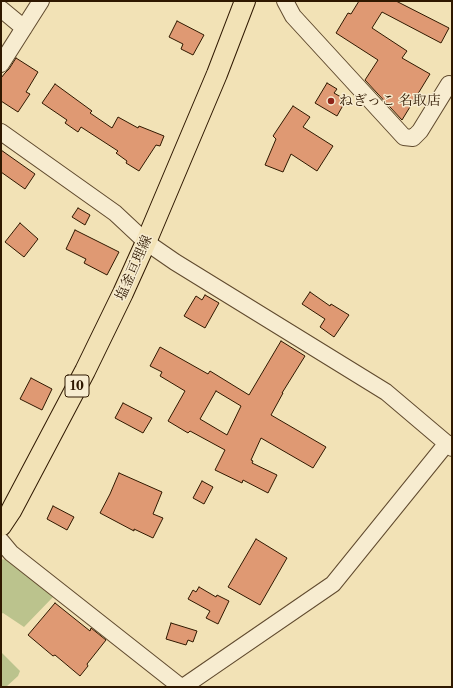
<!DOCTYPE html>
<html>
<head>
<meta charset="utf-8">
<style>
  body { margin:0 }
  #map { position:relative; width:453px; height:688px; overflow:hidden; background:#f2e2b6; font-family:"Libre Caslon Text",serif }
  canvas { display:block }
  .frame { position:absolute; inset:0; border:2px solid #2f1800; pointer-events:none }
</style>
</head>
<body>
<div id="map">
<canvas width="453" height="688"></canvas>
<div class="frame"></div>
</div>
<script>
const context = document.querySelector('canvas').getContext('2d');
context.lineJoin = 'round';
function paint(path, color) { context.fillStyle = color; context.fill(path, 'evenodd'); }
const toPath = rows => new Path2D(rows.map(r => 'M' + r).join(''));
function trace(path, color, width, dash) { context.strokeStyle = color; context.lineWidth = width; context.lineCap = dash ? 'butt' : 'round'; context.setLineDash(dash || []); context.stroke(path); }
function label(font, color, halo, rows, align = 'center') {
  context.font = font + ' "Libre Caslon Text","Noto Serif JP",serif'; context.lineWidth = 3; context.setLineDash([]); context.textBaseline = 'middle'; context.strokeStyle = halo; context.fillStyle = color; for (const [text, x, y, turn = 0] of rows) {
    context.save(); context.translate(x, y); context.rotate((+turn || 0) * Math.PI / 180); context.textAlign = isNaN(turn) ? turn : align; if (halo) context.strokeText(text, 0, 0); context.fillText(text, 0, 0); context.restore();
  }
}
const green = toPath([
  [1,559,6,560,53,597,24,627,3,613,1,614],
  [1,652,20,671,18,676,6,687,1,687]
]);
const building = toPath([
  [359,1,396,1,449,28,441,43,382,12,372,28,407,51,402,58,430,74,402,120,365,80,378,60,336,33,348,13,351,14,359,1],
  [177,21,204,35,193,55,181,49,183,44,169,37,177,21],
  [16,58,38,72,26,92,30,94,18,112,1,101,1,78,5,73,9,69,16,58],
  [327,83,337,89,334,93,346,100,337,116,315,103,327,83],
  [55,84,92,111,90,113,112,128,118,117,138,128,139,126,164,136,160,146,156,145,139,171,126,163,127,161,116,153,118,151,81,127,78,132,65,123,67,120,42,103,55,84],
  [293,106,310,117,303,127,333,146,317,171,291,154,283,172,265,165,276,139,273,136,293,106],
  [1,150,35,174,25,189,1,172,1,150],
  [78,208,90,215,85,225,72,217,78,208],
  [20,223,38,239,24,257,5,242,20,223],
  [75,230,119,252,107,275,84,263,86,259,66,249,75,230],
  [310,292,330,306,331,304,349,315,334,337,320,327,325,319,302,304,310,292],
  [205,295,219,303,205,328,184,316,196,296,202,300,205,295],
  [281,341,305,356,282,393,283,393,271,415,326,447,313,468,261,438,251,460,253,461,252,463,277,475,268,493,243,480,242,483,215,470,225,450,190,431,188,433,168,421,185,391,160,376,162,372,150,366,160,347,208,374,210,371,249,395,281,341],
  [216,391,241,406,227,435,200,419,216,391],
  [31,378,52,389,42,410,20,399,31,378],
  [123,403,152,418,143,433,115,418,123,403],
  [119,473,162,492,153,514,163,518,153,538,134,529,134,531,100,513,110,494,119,473],
  [202,481,213,487,204,504,193,498,202,481],
  [53,506,74,517,67,530,47,519,53,506],
  [256,539,287,558,260,605,228,587,256,539],
  [199,587,216,597,217,595,229,601,218,624,206,618,210,611,188,599,193,590,196,592,199,587],
  [55,603,90,631,91,628,106,640,87,664,88,666,80,676,55,655,53,656,28,635,55,603],
  [171,623,197,631,193,642,188,640,186,645,166,639,171,623]
]);
const minor = toPath([
  [285,1,293,16,404,137,413,138,420,131,449,84,452,86],
  [1,9,24,28],
  [1,64,41,1],
  [1,132,115,213,146,242,175,262,386,392,452,448],
  [1,541,11,553,181,687],
  [183,687,333,584,447,443]
]);
const major = toPath([
  [1,526,11,511,85,371,123,293,146,242,217,74,245,1]
]);
const markers = [
  [331,101,4,"#8f2418"]
];
const shields = [
  [77,386,24]
];
const shieldNames = [
  ["10",77,386]
];
const poiNames = [
  ["ねぎっこ 名取店",339,101]
];
const streetNames = [
  ["塩釜亘理線",134,268,-66]
];
paint(green, '#bbc38d');
paint(building, '#df9973');
trace(building, '#2f1800', 1);
trace(minor, '#604a2e', 18);
trace(major, '#2f1800', 22);
trace(minor, '#f7ecd0', 16);
trace(major, '#f2e2b6', 20);
for (const [x, y, r, color] of markers) { const dot = new Path2D(); dot.arc(x, y, r, 0, 2 * Math.PI); context.fillStyle = color; context.fill(dot); trace(dot, '#f7ecd0', 1.5); }
for (const [x, y, w] of shields) { const box = new Path2D(); box.roundRect(x - w / 2, y - 11, w, 22, 3); context.fillStyle = '#f7ecd0'; context.fill(box); trace(box, '#2f1800', 1); }
label('bold 13px', '#2f1800', null, shieldNames);
label('14px', '#2f1800', '#f7ecd0', poiNames, 'left');
label('14px', '#2f1800', '#f7ecd0', streetNames);
</script>
</body>
</html>
